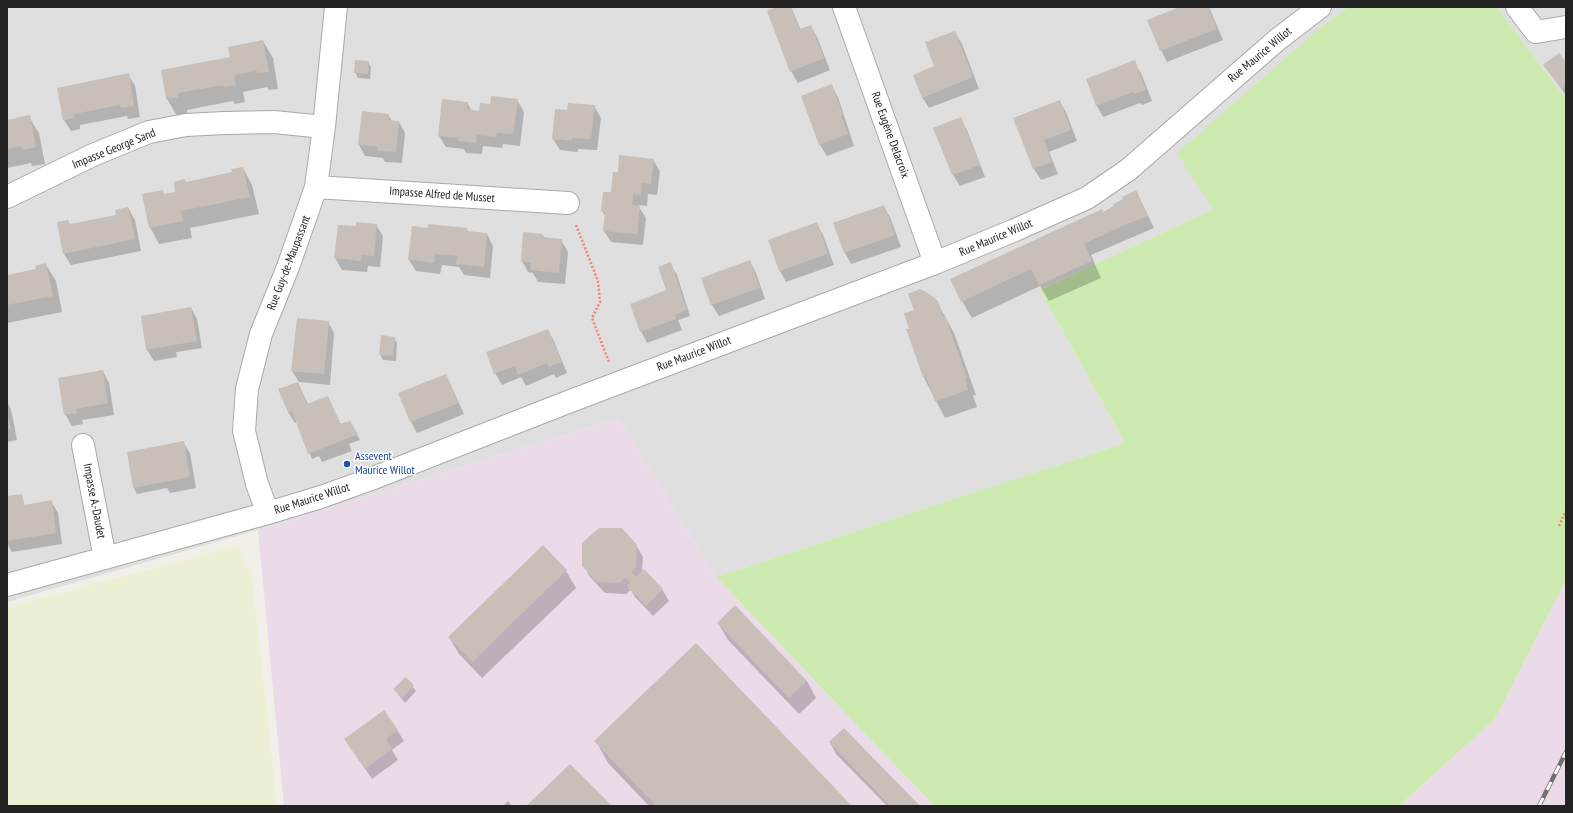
<!DOCTYPE html>
<html>
<head>
<meta charset="utf-8">
<style>
  body { margin:0 }
  #map { position:relative; width:1573px; height:813px; overflow:hidden; background:#f2efe9; font-family:"PT Sans Narrow",sans-serif }
  canvas { display:block }
  .frame { position:absolute; inset:0; border:8px solid #222; pointer-events:none }
</style>
</head>
<body>
<div id="map">
<canvas width="1573" height="813"></canvas>
<div class="frame"></div>
</div>
<script>
const context = document.querySelector('canvas').getContext('2d');
context.lineJoin = 'round';
function paint(path, color) { context.fillStyle = color; context.fill(path, 'evenodd'); }
const toPath = rows => new Path2D(rows.map(r => 'M' + r).join(''));
function trace(path, color, width, dash) { context.strokeStyle = color; context.lineWidth = width; context.lineCap = dash ? 'butt' : 'round'; context.setLineDash(dash || []); context.stroke(path); }
function label(font, color, halo, rows, align = 'center') {
  context.font = font + ' "PT Sans Narrow",sans-serif'; context.lineWidth = 3; context.setLineDash([]); context.textBaseline = 'middle'; context.strokeStyle = halo; context.fillStyle = color; for (const [text, x, y, turn = 0] of rows) {
    context.save(); context.translate(x, y); context.rotate((+turn || 0) * Math.PI / 180); context.textAlign = isNaN(turn) ? turn : align; if (halo) context.strokeText(text, 0, 0); context.fillText(text, 0, 0); context.restore();
  }
}
const residential = toPath([
  [7,7,1348,7,1319,29,1213,209,1040,290,1125,443,716,577,619,418,258,530,7,602],
  [1497,7,1566,7,1566,99]
]);
const industrial = toPath([
  [619,418,716,577,934,806,284,806,258,530],
  [1566,580,1566,806,1399,806,1495,719]
]);
const farmland = toPath([
  [237,546,252,576,277,806,7,806,7,607]
]);
const grass = toPath([
  [1348,7,1497,7,1566,99,1566,580,1495,719,1399,806,934,806,716,577,1125,443,1040,290,1213,209,1177,153,1319,29]
]);
const shadow = toPath([
  [780,7,791,7,801,30,811,26,817,37,830,70,798,83,791,71],
  [1183,7,1209,7,1223,40,1167,62,1161,50],
  [955,32,962,44,979,89,929,108,922,97,936,67],
  [263,41,273,58,278,89,269,90,267,87,243,92,245,102,235,104,233,101,187,110,187,114,177,116,167,99,162,71,231,58],
  [368,62,371,67,370,79,358,78,355,72],
  [1134,62,1141,73,1152,101,1142,105,1140,103,1103,117,1097,106,1087,80],
  [1566,64,1566,93,1565,94,1548,70],
  [128,74,135,86,140,117,128,119,127,116,80,125,80,129,71,131,64,120],
  [831,85,838,97,854,146,827,156,820,145,802,96],
  [517,100,524,112,520,146,503,144,502,148,483,146,482,154,466,153,464,149,446,147,439,136,467,103,472,111,480,112,491,105],
  [1059,101,1066,112,1077,141,1049,152,1058,174,1041,180,1034,169,1015,118],
  [594,106,601,118,597,150,578,149,578,152,560,150,553,139,568,111],
  [388,115,392,121,399,122,405,133,402,163,385,162,383,158,365,156,359,145],
  [29,117,39,133,45,164,32,166,31,163,7,168,7,121],
  [960,118,967,130,985,177,960,186,953,175,934,129],
  [653,160,660,171,657,195,648,194,647,206,639,205,639,207,646,218,643,245,611,242,604,231,606,217,602,211,612,193,619,173],
  [243,168,252,185,259,214,190,228,192,238,159,244,150,227,164,195,177,192,186,183,233,173],
  [1136,191,1154,228,1091,255,1101,278,1049,301,1040,286,972,318,962,301,1102,210,1103,213],
  [883,206,890,217,901,247,851,264,845,253,834,223],
  [128,208,135,220,141,251,71,265,64,254,70,225,117,215],
  [817,224,823,235,834,265,786,282,780,271],
  [376,225,383,236,380,267,368,266,367,272,342,270,335,258,339,226,357,228],
  [429,229,467,229,469,233,487,234,493,246,490,278,464,275,459,267,442,265,440,274,416,271,409,260],
  [543,235,545,239,561,240,568,252,565,284,538,282,533,273,528,272,522,261],
  [750,261,756,273,765,299,719,316,712,305,702,279],
  [670,264,677,275,690,316,678,320,682,330,647,343,641,331,667,291],
  [46,265,56,281,62,312,7,323,7,276,37,270],
  [937,302,954,333,976,395,973,396,977,407,945,418,923,376,910,329],
  [191,308,197,319,202,348,176,352,177,357,154,361,147,350,142,317],
  [328,322,334,333,330,385,299,382,292,371],
  [547,330,554,341,567,373,556,378,554,374,526,386,521,377,502,385,495,373],
  [394,338,397,343,396,361,383,360,380,354],
  [103,371,109,383,114,415,82,420,83,424,72,426,65,414],
  [446,375,464,414,417,433,411,422],
  [298,383,308,404,328,397,341,425,355,431,360,440,349,444,352,451,322,462,319,456,312,459,297,422,295,423,288,412],
  [7,402,11,409,17,440,7,442],
  [183,442,190,453,196,488,170,493,167,488,137,494,134,488,129,453],
  [21,495,25,506,51,501,58,513,62,544,12,552,7,543,7,497],
  [636,545,643,557,642,572,662,589,669,601,653,616,635,597,631,590,626,594,605,593,590,577,583,565],
  [566,571,576,588,482,678,459,654,449,637],
  [718,623,807,681,816,698,799,714,728,640],
  [406,678,416,691,405,703,394,689],
  [397,730,404,741,392,750,398,760,372,779,345,739],
  [596,741,850,806,649,806,608,763],
  [830,742,918,806,887,806,836,754],
  [508,801,512,806,503,806]
]);
const building = toPath([
  [777,7,791,7,800,29,811,25,824,58,790,72,767,11],
  [1180,7,1208,7,1217,29,1160,51,1147,20],
  [955,31,973,77,922,98,913,75,934,66,925,42],
  [263,40,269,72,258,73,257,71,234,75,236,85,224,87,223,85,178,93,178,97,166,99,161,70,230,57,228,47],
  [1559,53,1566,62,1566,85,1562,89,1543,65],
  [355,60,369,61,368,74,354,73],
  [1135,60,1146,90,1134,94,1133,92,1096,106,1086,79],
  [129,73,134,106,121,108,120,105,74,114,75,118,63,120,57,88],
  [832,84,843,115,841,116,848,134,819,145,801,96],
  [491,96,518,99,513,134,497,133,496,137,477,135,476,143,458,141,458,138,438,136,442,99,468,102,467,109,479,111,480,103,490,104],
  [1060,100,1071,130,1044,140,1052,162,1033,169,1013,118],
  [568,103,595,105,591,139,572,138,572,141,552,139,555,109,567,110],
  [362,111,389,114,388,120,399,121,396,152,377,151,378,147,358,145],
  [30,115,36,147,22,150,21,146,7,149,7,120],
  [961,117,980,165,952,175,933,128],
  [619,155,654,159,651,184,642,183,641,195,633,194,632,205,640,206,637,234,603,231,605,212,601,211,603,192,611,192,613,172,618,172],
  [243,167,250,197,181,211,183,221,149,228,142,194,163,190,164,194,175,192,174,182,184,179,186,182,232,172,231,169],
  [1136,190,1148,216,1120,227,1084,244,1092,261,1039,285,1031,269,961,302,950,279,1102,209,1103,212,1114,206,1113,204,1123,199,1122,197],
  [884,205,895,235,844,253,833,223],
  [128,207,135,239,63,254,57,222,68,220,70,224,116,215,115,210],
  [356,222,377,224,374,256,362,255,361,261,334,258,338,225,356,226],
  [817,222,828,254,779,271,768,240],
  [428,224,467,228,467,231,487,233,484,267,456,264,457,256,435,254,434,263,408,260,412,226,428,228],
  [523,232,543,234,543,237,562,239,559,273,530,270,531,263,521,261],
  [750,260,760,288,711,305,701,278],
  [671,262,687,310,675,315,676,319,640,332,630,304,666,290,658,267],
  [46,263,53,296,7,305,7,275,36,269,35,266],
  [920,289,928,293,938,301,943,316,945,315,967,378,965,379,968,390,935,402,926,376,923,377,906,329,909,329,904,313,914,310,908,294],
  [191,307,197,341,146,350,141,316],
  [297,318,329,321,324,374,291,371],
  [548,329,562,362,549,367,547,363,518,375,515,366,494,374,486,352],
  [381,335,395,337,393,356,379,355],
  [103,370,108,403,76,409,77,413,64,415,58,378],
  [446,374,459,403,410,422,398,393],
  [298,382,307,404,328,396,340,424,350,421,358,434,308,454,292,411,288,412,278,389],
  [7,411,11,429,7,429],
  [184,441,190,477,133,488,127,452],
  [22,494,24,505,52,500,56,533,7,541,7,496],
  [599,528,622,528,637,545,636,567,631,573,636,577,644,569,663,589,646,606,627,586,630,582,625,578,620,583,597,582,582,566,582,543],
  [543,545,567,570,472,662,448,637],
  [735,605,807,681,789,698,717,623],
  [696,643,852,806,653,806,655,805,594,741],
  [406,677,414,685,402,698,393,689],
  [384,710,398,730,386,739,392,749,365,769,344,739],
  [844,728,920,806,890,806,829,742],
  [570,764,612,806,526,806]
]);
const path = toPath([
  [576,225,598,281,600,302,592,318,609,362],
  [1559,526,1566,511]
]);
const minor = toPath([
  [844,7,935,263],
  [1517,7,1536,32,1566,27],
  [316,187,568,203],
  [7,197,93,155,149,132,186,125,224,123,274,122,324,127],
  [83,445,105,558],
  [268,513,257,484,244,431,247,389,261,334,288,267,316,187,324,127,336,7],
  [7,585,268,513,321,497,371,479,568,402,935,263,1015,230,1087,198,1128,170,1277,40,1320,7]
]);
const rail = toPath([
  [1539,806,1566,752]
]);
const markers = [
  [347,464,4,"#1a4fb4"]
];
const streetNames = [
  ["Rue Maurice Willot",1260,55,-40],
  ["Rue Eugène Delacroix",890,135,70],
  ["Impasse George Sand",114,149,-22],
  ["Impasse Alfred de Musset",442,195,4],
  ["Rue Maurice Willot",996,238,-23],
  ["Rue Guy-de-Maupassant",289,263,-69],
  ["Rue Maurice Willot",694,354,-21],
  ["Rue Maurice Willot",312,499,-18],
  ["Impasse A.-Daudet",94,501,79]
];
const transitNames = [
  ["Assevent",355,457],
  ["Maurice Willot",355,471]
];
paint(residential, '#e0dfdf');
paint(industrial, '#ebdbe8');
paint(farmland, '#eef0d5');
paint(grass, '#cdebb0');
paint(shadow, '#0003');
paint(building, '#c7bfb8');
trace(minor, '#a9a9a9', 24);
trace(path, '#fa8072', 2.5, [2, 2]);
trace(minor, '#fff', 22);
trace(rail, '#707070', 4.5);
trace(rail, '#fff', 3, [9]);
for (const [x, y, r, color] of markers) { const dot = new Path2D(); dot.arc(x, y, r, 0, 2 * Math.PI); context.fillStyle = color; context.fill(dot); trace(dot, '#fff', 1.5); }
label('12px', '#222', '#fff', streetNames);
label('12px', '#164399', '#fff', transitNames, 'left');
</script>
</body>
</html>
